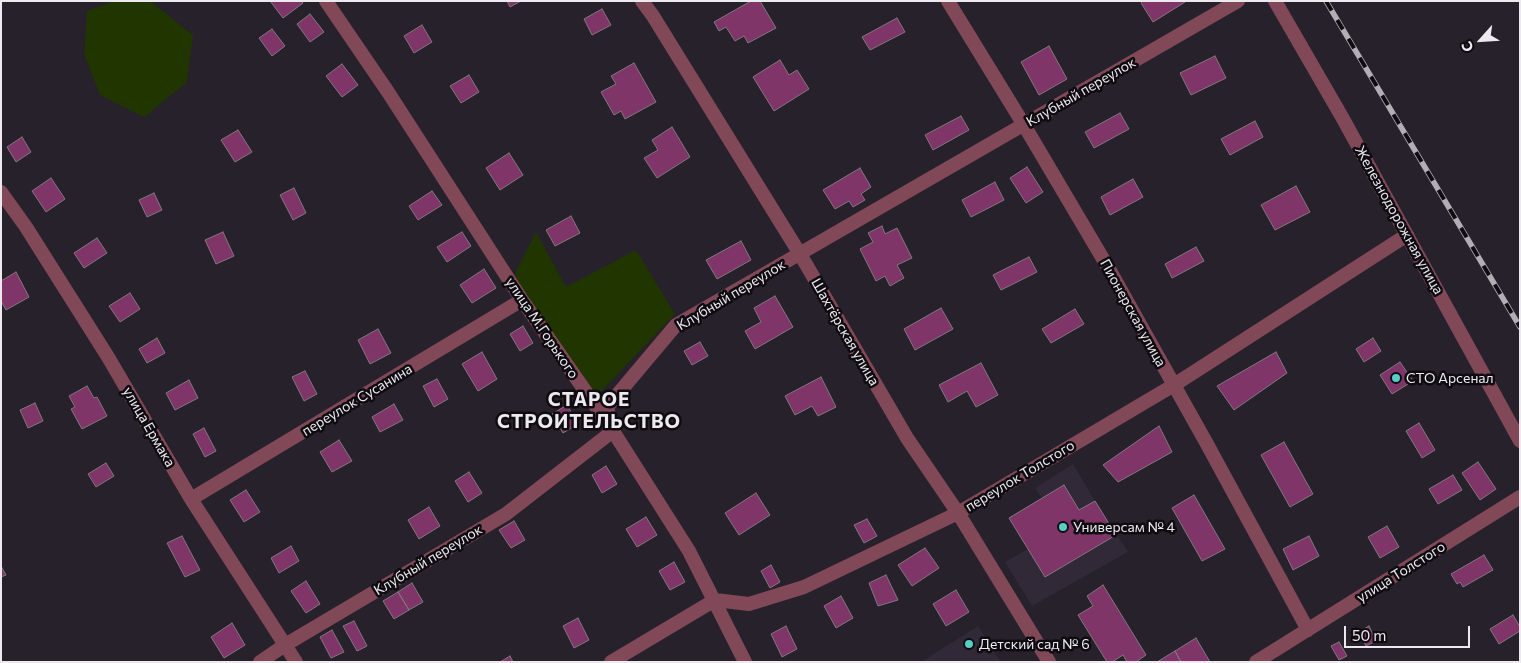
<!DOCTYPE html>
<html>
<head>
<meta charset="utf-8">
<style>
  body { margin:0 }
  #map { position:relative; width:1521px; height:663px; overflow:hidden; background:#26212a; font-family:Commissioner,sans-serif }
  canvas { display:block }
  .frame { position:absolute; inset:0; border:2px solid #ece9ef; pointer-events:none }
  .north { position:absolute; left:1456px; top:15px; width:50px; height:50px; -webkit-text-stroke:4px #0e0c10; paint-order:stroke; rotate:244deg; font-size:14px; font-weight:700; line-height:20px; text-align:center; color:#ece9ef }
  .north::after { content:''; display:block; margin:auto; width:18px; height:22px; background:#ece9ef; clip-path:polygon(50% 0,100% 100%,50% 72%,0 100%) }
  .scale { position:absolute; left:1344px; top:626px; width:126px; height:22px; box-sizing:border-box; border:2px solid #ece9ef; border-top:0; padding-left:6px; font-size:15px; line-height:18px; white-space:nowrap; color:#ece9ef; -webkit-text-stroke:4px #0e0c10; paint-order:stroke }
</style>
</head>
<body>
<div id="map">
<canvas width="1521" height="663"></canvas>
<div class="frame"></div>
<div class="north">С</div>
<div class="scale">50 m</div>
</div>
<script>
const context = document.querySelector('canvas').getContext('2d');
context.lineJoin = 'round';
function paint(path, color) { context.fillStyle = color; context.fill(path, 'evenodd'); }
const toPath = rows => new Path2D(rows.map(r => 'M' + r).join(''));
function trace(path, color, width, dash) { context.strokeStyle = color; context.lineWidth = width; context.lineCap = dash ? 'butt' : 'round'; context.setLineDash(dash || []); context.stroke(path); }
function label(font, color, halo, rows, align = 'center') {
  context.font = font + ' Commissioner,sans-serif'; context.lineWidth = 5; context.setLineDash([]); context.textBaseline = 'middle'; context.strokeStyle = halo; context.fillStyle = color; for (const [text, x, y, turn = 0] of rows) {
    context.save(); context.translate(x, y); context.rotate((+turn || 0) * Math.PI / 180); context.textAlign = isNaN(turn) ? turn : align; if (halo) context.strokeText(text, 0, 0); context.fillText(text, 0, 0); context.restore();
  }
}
const built = toPath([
  [1073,464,1095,501,1128,552,1032,606,1005,562,1028,549,1009,518,1042,498,1035,488],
  [978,626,1001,662,921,662]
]);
const green = toPath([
  [115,1,150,1,193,35,187,82,144,117,100,95,84,54,87,11],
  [536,232,566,287,636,250,675,314,596,397,523,295,515,273]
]);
const building = toPath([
  [270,1,301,1,303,3,283,18,270,1],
  [507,1,521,1,510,7,507,1],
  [751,1,760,1,776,28,748,43,744,36,735,41,726,27,719,31,714,22,751,1],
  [1143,1,1185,1,1185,2,1153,22,1141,3,1143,1],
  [602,9,611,25,592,35,584,19,602,9],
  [310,14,324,32,310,42,297,24,310,14],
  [897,18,905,32,870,50,862,37,897,18],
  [422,25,432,42,414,53,404,36,422,25],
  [272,29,285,46,272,56,259,38,272,29],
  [1049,46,1067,79,1039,95,1021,62,1049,46],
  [1215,56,1226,78,1191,95,1180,73,1215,56],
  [780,60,789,75,797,70,809,89,774,111,753,77,780,60],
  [634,63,656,102,625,119,621,111,614,115,601,92,616,84,611,76,634,63],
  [342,64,358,85,342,97,326,76,342,64],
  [469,75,479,92,461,103,450,86,469,75],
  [1120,113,1129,129,1094,148,1085,132,1120,113],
  [961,116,969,130,933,150,925,135,961,116],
  [1255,121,1263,137,1230,155,1221,139,1255,121],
  [672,127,690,157,657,178,644,158,658,150,652,140,672,127],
  [238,130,252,152,235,162,221,140,238,130],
  [22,137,31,152,16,162,7,147,22,137],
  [509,153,523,175,500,190,486,168,509,153],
  [1027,167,1043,192,1026,203,1010,178,1027,167],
  [860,168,871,187,861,194,865,200,853,207,849,201,835,209,823,190,860,168],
  [51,178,65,199,46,212,32,191,51,178],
  [1133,179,1143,197,1110,215,1101,197,1133,179],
  [995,182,1004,200,971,217,962,200,995,182],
  [1296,186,1310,212,1275,230,1261,205,1296,186],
  [294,188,306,213,293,220,280,195,294,188],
  [432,191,442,205,418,220,409,206,432,191],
  [154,193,162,210,147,217,139,200,154,193],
  [571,216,580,233,555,246,546,230,571,216],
  [882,226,885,234,897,228,912,258,897,265,904,278,890,286,885,276,876,281,860,249,873,242,868,233,882,226],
  [223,232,234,256,216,264,205,240,223,232],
  [462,232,471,246,447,262,437,247,462,232],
  [97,238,107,253,84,268,74,253,97,238],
  [741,241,751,260,717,279,706,260,741,241],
  [1196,247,1204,261,1172,278,1165,264,1196,247],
  [1029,257,1037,272,1001,290,993,275,1029,257],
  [484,269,496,288,472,303,460,285,484,269],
  [16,272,29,297,6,310,1,301,1,281,16,272],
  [130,293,140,309,120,322,109,306,130,293],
  [775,296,793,327,755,349,745,331,761,322,754,308,775,296],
  [941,308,953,329,915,350,904,329,941,308],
  [1075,309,1084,324,1051,343,1042,329,1075,309],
  [523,326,533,343,520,351,510,334,523,326],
  [378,329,391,353,370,364,358,340,378,329],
  [157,338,165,353,147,363,139,349,157,338],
  [1373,338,1381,351,1364,362,1356,349,1373,338],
  [700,342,708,356,692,365,684,351,700,342],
  [482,352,497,379,478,391,462,364,482,352],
  [1276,352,1287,373,1234,410,1217,386,1276,352],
  [1400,362,1413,381,1392,394,1380,375,1400,362],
  [981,363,998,395,976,407,967,391,948,402,939,385,981,363],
  [305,371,317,394,304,401,292,377,305,371],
  [821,377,836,407,818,416,812,406,795,415,785,396,821,377],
  [437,379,448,399,434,407,423,386,437,379],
  [189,380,198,398,175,410,166,393,189,380],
  [87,386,94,398,97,397,107,416,82,429,71,409,75,407,69,396,87,386],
  [35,403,43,421,28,428,20,410,35,403],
  [394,404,403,420,380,432,372,417,394,404],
  [567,405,578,424,563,433,552,414,567,405],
  [1419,423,1435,450,1422,458,1406,431,1419,423],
  [1159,426,1172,452,1118,482,1103,465,1159,426],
  [204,428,216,451,205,457,193,434,204,428],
  [339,440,352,461,332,472,320,452,339,440],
  [1284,442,1313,494,1290,507,1261,455,1284,442],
  [1478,462,1496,489,1480,500,1462,473,1478,462],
  [106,463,114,476,96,487,88,474,106,463],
  [606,466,617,484,602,493,592,475,606,466],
  [469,472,482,493,468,502,455,481,469,472],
  [1453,475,1462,490,1438,504,1429,489,1453,475],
  [1064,485,1079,510,1095,501,1116,535,1045,577,1009,518,1064,485],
  [246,490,260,512,244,522,230,500,246,490],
  [756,493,770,515,739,535,725,513,756,493],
  [1194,495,1225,549,1202,561,1172,508,1194,495],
  [429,507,440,526,419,539,408,520,429,507],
  [646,517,657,535,637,547,626,529,646,517],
  [867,519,877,536,864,543,854,525,867,519],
  [514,521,525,540,511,548,499,530,514,521],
  [1387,526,1399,547,1380,558,1368,537,1387,526],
  [182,536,200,570,185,577,167,543,182,536],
  [1309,536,1319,556,1293,570,1283,549,1309,536],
  [291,546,299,561,279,573,271,558,291,546],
  [925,548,939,568,912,586,898,565,925,548],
  [1484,555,1493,570,1463,587,1460,582,1457,584,1451,574,1484,555],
  [674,562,685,582,670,590,659,571,674,562],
  [771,565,780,582,770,588,761,571,771,565],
  [1,566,6,575,1,577,1,566],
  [886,575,898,600,878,606,869,583,886,575],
  [306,581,320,604,306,613,291,591,306,581],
  [412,583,423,602,409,610,398,592,412,583],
  [1103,585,1146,655,1136,662,1127,662,1123,655,1112,662,1107,662,1078,615,1093,606,1087,596,1103,585],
  [956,590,969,612,946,626,933,604,956,590],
  [398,592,409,610,394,619,383,601,398,592],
  [841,596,853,618,836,628,824,606,841,596],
  [1513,615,1520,627,1520,631,1499,644,1490,629,1513,615],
  [578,618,589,640,574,648,563,626,578,618],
  [354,621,367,646,357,651,343,626,354,621],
  [232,623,245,645,224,658,211,637,232,623],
  [786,626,797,649,782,657,771,634,786,626],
  [1369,626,1376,641,1366,646,1359,632,1369,626],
  [332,630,344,652,331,658,320,637,332,630],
  [1196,638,1210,662,1181,662,1175,651,1196,638],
  [1339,642,1347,656,1339,660,1331,646,1339,642],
  [1175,651,1181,662,1157,662,1175,651],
  [510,656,513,662,500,662,510,656]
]);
const minor = toPath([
  [326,1,388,92,522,300,613,431,689,551,745,662],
  [642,1,653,16,800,254,907,438,958,513,1049,662],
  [948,1,1024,125,1109,269,1207,444,1308,630],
  [1,192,26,227,108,357,191,499,296,662],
  [191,499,522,300],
  [260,662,285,645,506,514,613,431,607,407,676,325,1238,1],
  [611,662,715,600,749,604,804,587,958,513,1174,385,1407,235],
  [1256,662,1520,497]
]);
const tertiary = toPath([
  [1275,1,1342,117,1520,441]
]);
const rail = toPath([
  [1326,1,1520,327]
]);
const markers = [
  [1396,378,5,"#56cec3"],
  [1063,527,5,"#56cec3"],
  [969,644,5,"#56cec3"]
];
const streetNames = [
  ["Клубный переулок",1081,92,-30],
  ["Железнодорожная улица",1399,220,61],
  ["Клубный переулок",731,295,-31],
  ["Пионерская улица",1133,313,61],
  ["улица М.Горького",542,328,56],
  ["Шахтёрская улица",845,332,60],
  ["переулок Сусанина",357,400,-31],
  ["улица Ермака",149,427,60],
  ["переулок Толстого",1020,476,-31],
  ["Клубный переулок",428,560,-31],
  ["улица Толстого",1401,572,-32]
];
const poiNames = [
  ["СТО Арсенал",1406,378],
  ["Универсам № 4",1073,527],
  ["Детский сад № 6",979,644]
];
const districtNames = [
  ["СТАРОЕ",589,400],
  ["СТРОИТЕЛЬСТВО",589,422]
];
paint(built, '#322938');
paint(green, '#213500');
paint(building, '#7f3567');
trace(building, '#83777e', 1);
trace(minor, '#814858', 14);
trace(tertiary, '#814858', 14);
trace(rail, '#b1aeb5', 5.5);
trace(rail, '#0e0c10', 4, [11]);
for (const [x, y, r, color] of markers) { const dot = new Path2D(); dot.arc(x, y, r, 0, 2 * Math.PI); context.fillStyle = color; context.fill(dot); trace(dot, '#0e0c10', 2); }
label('14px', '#ece9ef', '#0e0c10', streetNames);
label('14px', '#ece9ef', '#0e0c10', poiNames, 'left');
context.letterSpacing = '1px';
label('bold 19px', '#ece9ef', '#0e0c10', districtNames);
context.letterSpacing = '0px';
</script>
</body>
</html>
